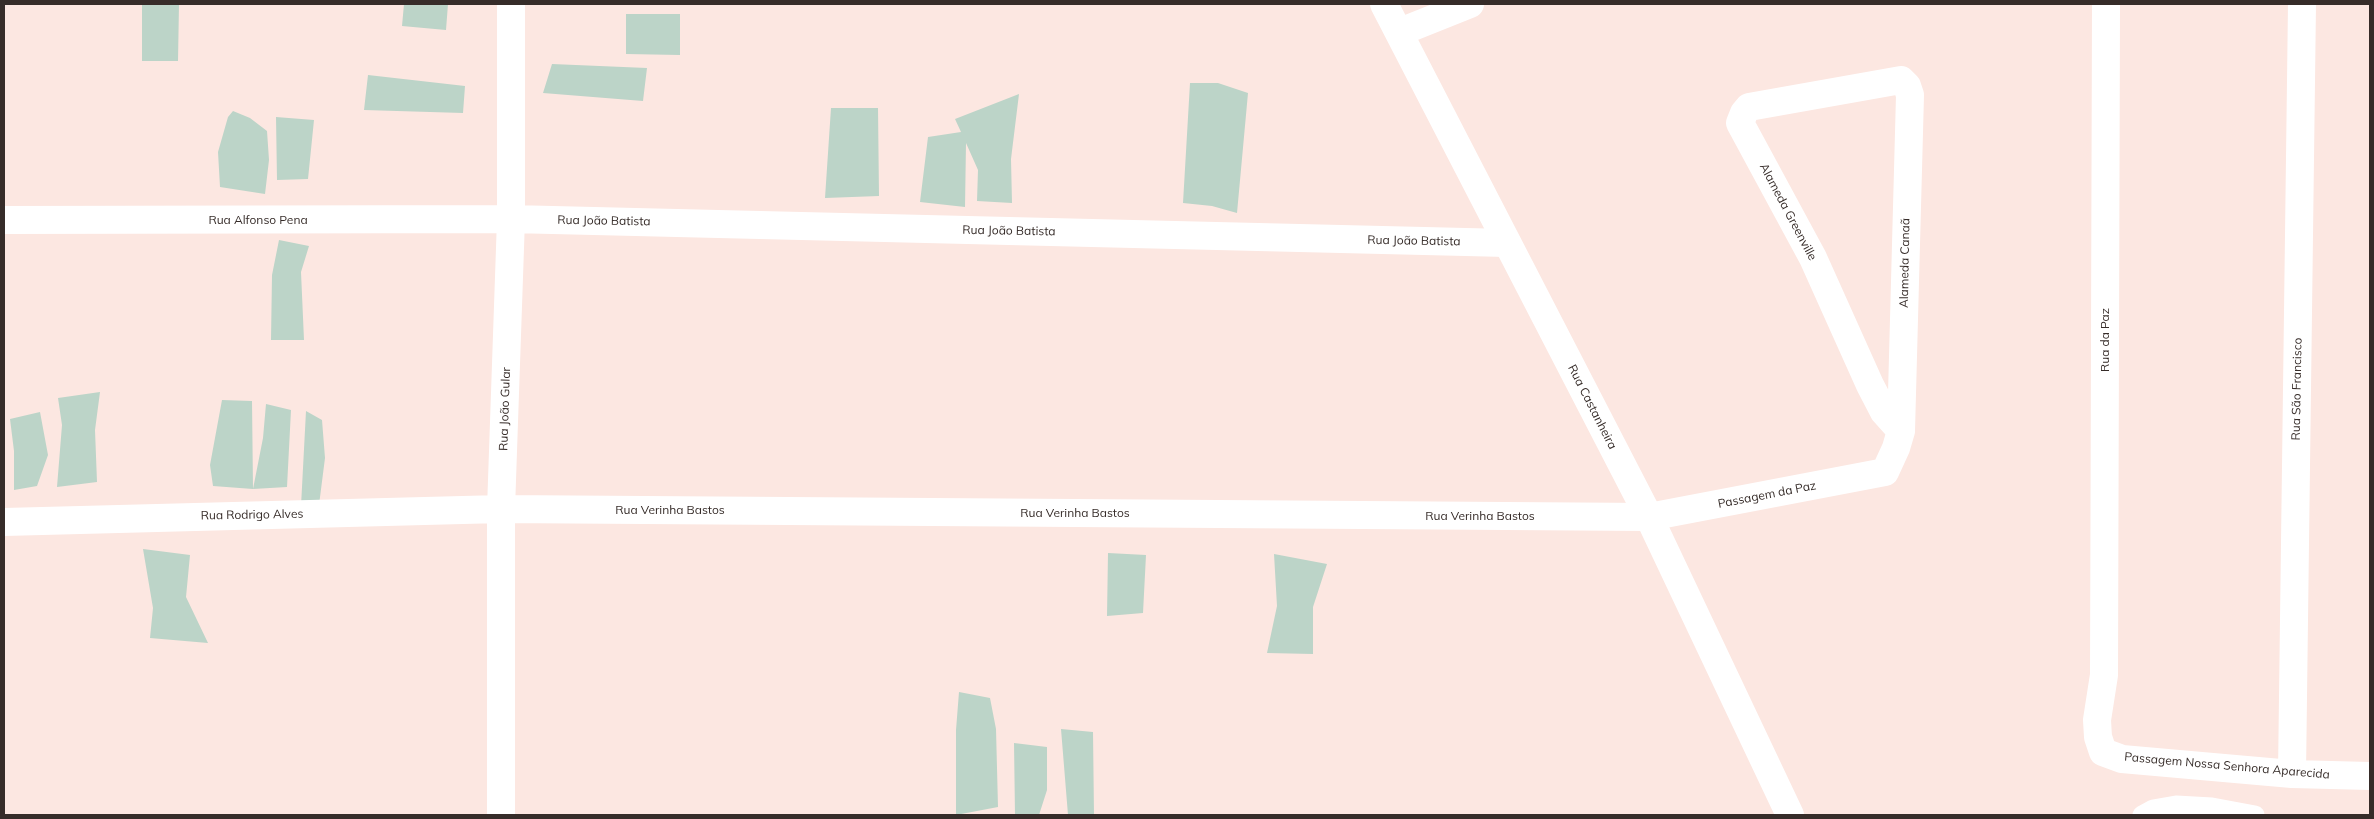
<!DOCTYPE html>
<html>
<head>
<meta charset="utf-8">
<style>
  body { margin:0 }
  #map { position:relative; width:2374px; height:819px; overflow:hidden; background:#fce7e1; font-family:Mulish,sans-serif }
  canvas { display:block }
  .frame { position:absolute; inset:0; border:5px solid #362c29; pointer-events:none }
</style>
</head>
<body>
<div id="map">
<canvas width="2374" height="819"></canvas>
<div class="frame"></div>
</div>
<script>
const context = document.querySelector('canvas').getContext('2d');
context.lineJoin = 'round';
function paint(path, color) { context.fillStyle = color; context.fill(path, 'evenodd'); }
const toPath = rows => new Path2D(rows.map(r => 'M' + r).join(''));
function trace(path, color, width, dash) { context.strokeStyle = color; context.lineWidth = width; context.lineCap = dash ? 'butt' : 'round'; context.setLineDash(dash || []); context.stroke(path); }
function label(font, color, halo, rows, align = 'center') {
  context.font = font + ' Mulish,sans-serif'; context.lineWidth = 4; context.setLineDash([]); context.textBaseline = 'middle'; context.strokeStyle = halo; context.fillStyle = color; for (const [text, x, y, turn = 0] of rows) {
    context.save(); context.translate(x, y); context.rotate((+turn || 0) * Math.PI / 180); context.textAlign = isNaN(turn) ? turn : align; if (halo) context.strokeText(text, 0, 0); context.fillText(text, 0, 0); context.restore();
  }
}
const building = toPath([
  [142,4,179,4,178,61,142,61],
  [404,4,448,4,446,30,402,26],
  [626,14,680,14,680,55,626,54],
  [552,64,647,68,643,101,543,93],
  [368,75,465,86,463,113,364,110],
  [1190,83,1218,83,1248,93,1237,213,1212,206,1183,203],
  [1019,94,1011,159,1012,203,977,201,978,170,966,143,965,207,920,202,928,137,961,132,955,119],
  [831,108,878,108,879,196,825,198],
  [233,111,250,118,267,131,269,160,265,194,220,187,218,152,228,117],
  [276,117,314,120,308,179,277,180],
  [279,240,309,246,301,272,304,340,271,340,272,275],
  [100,392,95,430,97,482,57,487,62,425,58,398],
  [222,400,252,401,253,489,263,438,266,404,291,410,287,487,253,489,213,486,210,465],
  [306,411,322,420,325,458,319,505,301,506],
  [40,412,48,455,37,486,14,490,14,451,10,419],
  [143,549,190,555,186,597,208,643,150,638,153,608],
  [1108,553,1146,555,1143,613,1107,616],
  [1274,554,1327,564,1313,607,1313,654,1267,653,1277,606],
  [959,692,990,698,996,729,998,807,956,815,956,730],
  [1061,729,1093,732,1094,815,1068,815],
  [1014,743,1047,747,1047,790,1039,815,1015,815]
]);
const service = toPath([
  [2212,807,2255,815],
  [2142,815,2153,809,2176,805,2212,807,2212,815]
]);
const minor = toPath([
  [2106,4,2104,675,2097,720,2098,737,2103,752,2122,759,2292,774,2370,776],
  [1400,32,1470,4],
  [4,220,511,219,1507,243],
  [4,522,501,509,1649,517,1885,472,1896,448,1901,431,1884,412,1870,385,1813,258,1740,123,1744,113,1749,107,1901,80,1907,86,1910,95,1901,431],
  [2292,774,2302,4],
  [501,815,501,509,511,219,511,4]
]);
const tertiary = toPath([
  [1384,4,1649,517,1790,815]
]);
const streetNames = [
  ["Alameda Greenville",1788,212,62],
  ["Rua Alfonso Pena",258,220],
  ["Rua João Batista",604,221,1],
  ["Rua João Batista",1009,231,1],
  ["Rua João Batista",1414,241,1],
  ["Alameda Canaã",1905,263,-89],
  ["Rua da Paz",2105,340,-90],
  ["Rua São Francisco",2297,389,-89],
  ["Rua Castanheira",1592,407,63],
  ["Rua João Gular",505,409,-88],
  ["Passagem da Paz",1767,495,-11],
  ["Rua Verinha Bastos",670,510],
  ["Rua Verinha Bastos",1075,513],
  ["Rua Rodrigo Alves",252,515,-1],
  ["Rua Verinha Bastos",1480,516],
  ["Passagem Nossa Senhora Aparecida",2227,766,5]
];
paint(building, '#bcd4c8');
trace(service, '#fff', 19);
trace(minor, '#fff', 28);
trace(tertiary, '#fff', 28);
label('12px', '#362c29', '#fff', streetNames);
</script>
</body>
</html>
